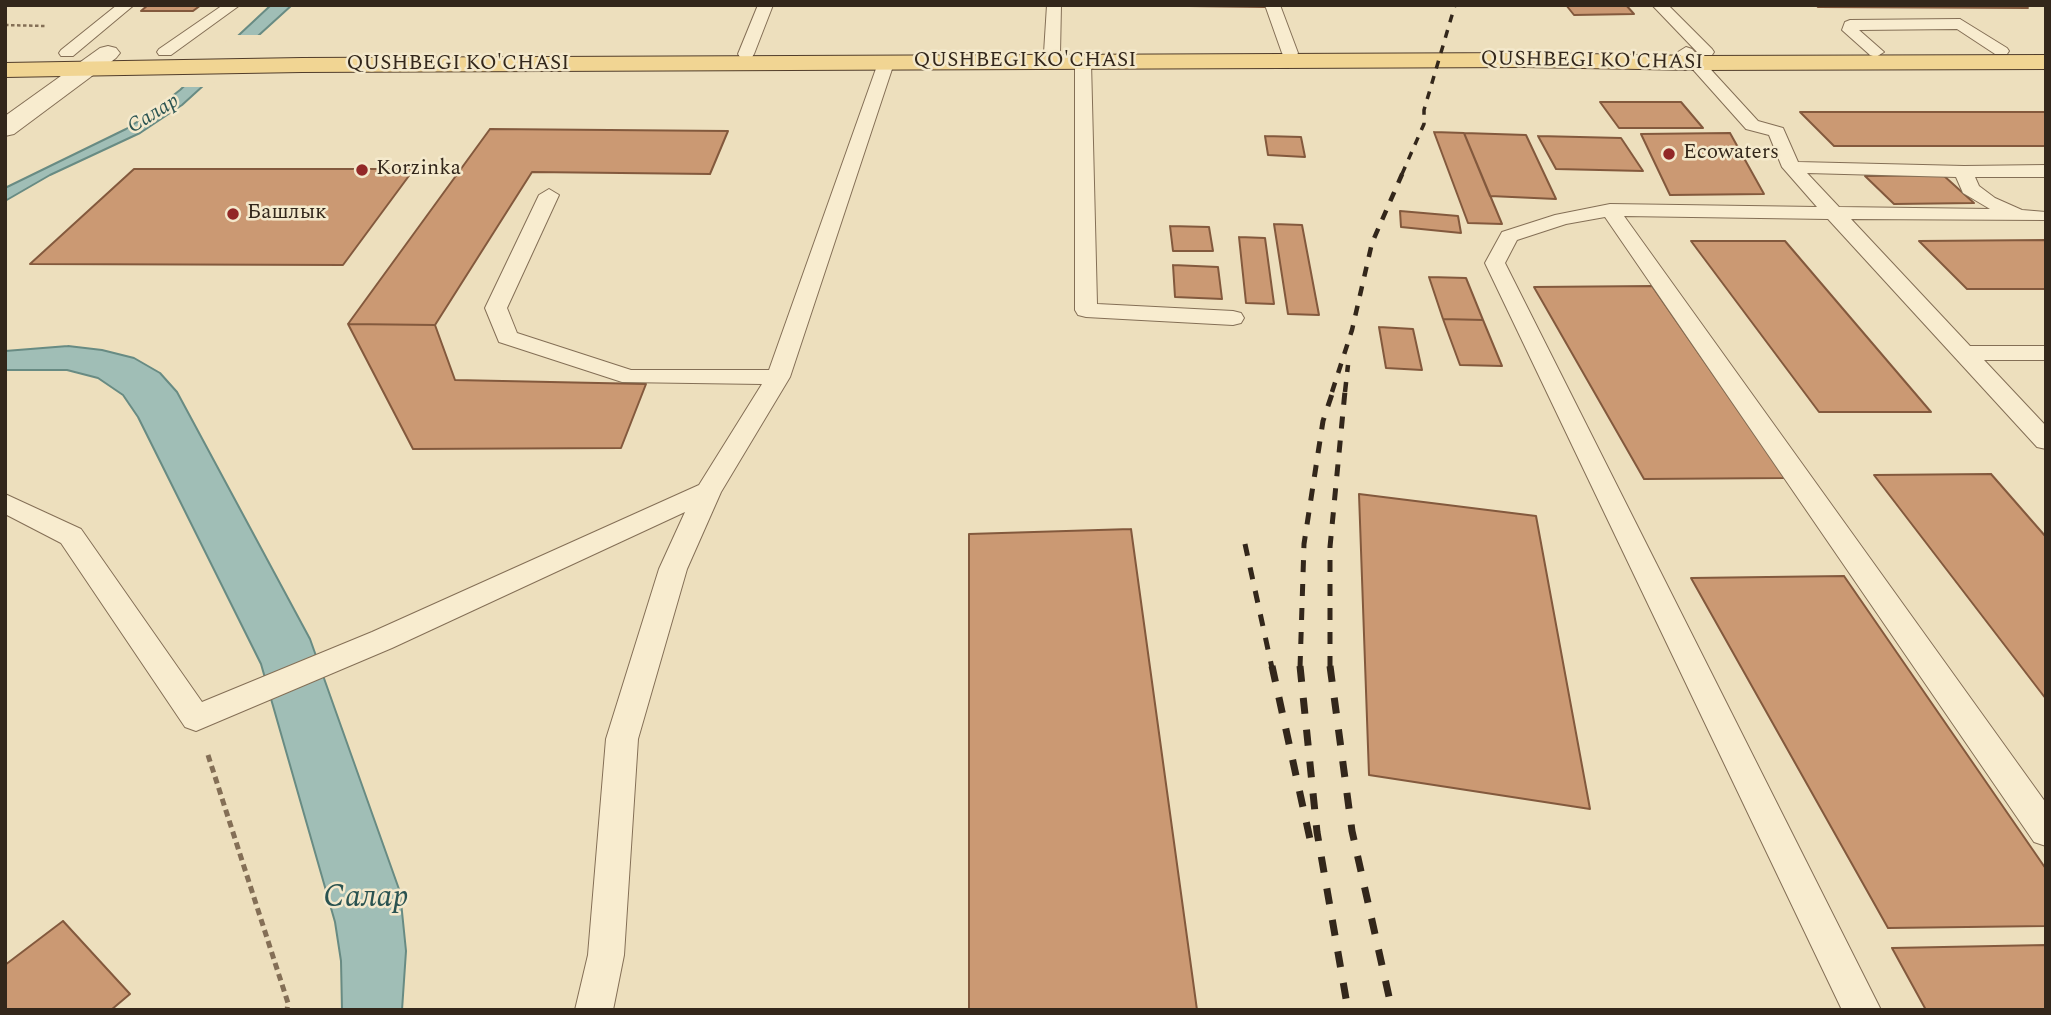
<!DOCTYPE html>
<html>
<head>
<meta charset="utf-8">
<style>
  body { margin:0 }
  #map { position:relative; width:2051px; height:1015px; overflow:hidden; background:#eddfbd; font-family:Spectral,serif }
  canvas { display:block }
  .frame { position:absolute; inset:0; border:7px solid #33271b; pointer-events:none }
</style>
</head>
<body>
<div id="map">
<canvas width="2051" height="1015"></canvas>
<div class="frame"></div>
</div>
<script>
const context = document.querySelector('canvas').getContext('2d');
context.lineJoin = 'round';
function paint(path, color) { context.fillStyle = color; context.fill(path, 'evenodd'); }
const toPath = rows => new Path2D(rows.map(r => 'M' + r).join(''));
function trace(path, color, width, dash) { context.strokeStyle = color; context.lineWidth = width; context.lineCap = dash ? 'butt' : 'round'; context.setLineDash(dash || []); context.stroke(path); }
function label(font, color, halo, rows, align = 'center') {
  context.font = font + ' Spectral,serif'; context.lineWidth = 5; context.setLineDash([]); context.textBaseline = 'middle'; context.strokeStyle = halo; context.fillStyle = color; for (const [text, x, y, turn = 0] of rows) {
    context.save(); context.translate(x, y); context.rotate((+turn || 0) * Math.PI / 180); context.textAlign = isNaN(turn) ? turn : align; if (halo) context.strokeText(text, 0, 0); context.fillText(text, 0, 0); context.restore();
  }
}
const water = toPath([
  [271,5,292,5,182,105,140,133,50,175,5,201,5,188,126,129,151,113,180,90,271,5],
  [68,346,102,350,134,358,160,373,177,392,310,639,400,892,406,951,402,1010,342,1010,341,961,335,922,261,664,138,417,123,395,98,378,67,370,5,370,5,351,68,346]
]);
const pier = toPath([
  [233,35,265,35,209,87,178,87]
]);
const building = toPath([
  [148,5,201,5,193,11,141,11,148,5],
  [1188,5,1266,5,1267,7,1188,6,1188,5],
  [1566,5,1626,5,1634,14,1574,15,1566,5],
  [1816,5,2023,5,2028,8,1818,7,1816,5],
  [1600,102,1681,102,1703,128,1619,128,1600,102],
  [1800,112,2046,112,2046,146,1834,146,1800,112],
  [490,129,728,131,710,174,532,172,435,325,348,324,490,129],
  [1434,132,1464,133,1502,224,1468,223,1434,132],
  [1464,133,1526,135,1556,199,1490,196,1464,133],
  [1730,133,1764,194,1670,195,1641,134,1730,133],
  [1265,136,1301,137,1305,157,1268,155,1265,136],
  [1538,136,1621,138,1643,171,1556,169,1538,136],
  [134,169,414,169,343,265,30,264,134,169],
  [1943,175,1974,203,1894,204,1865,176,1943,175],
  [1400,211,1458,216,1461,233,1401,227,1400,211],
  [1274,224,1302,225,1319,315,1288,314,1274,224],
  [1170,226,1209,227,1213,251,1173,251,1170,226],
  [1239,237,1265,238,1274,304,1246,303,1239,237],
  [2046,240,2046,289,1967,289,1919,241,2046,240],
  [1691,241,1785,241,1931,412,1819,412,1691,241],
  [1173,265,1218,267,1222,299,1175,297,1173,265],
  [1429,277,1466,278,1483,320,1443,319,1429,277],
  [1652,286,1785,478,1644,479,1534,287,1652,286],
  [1443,319,1483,320,1502,366,1460,365,1443,319],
  [348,324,435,325,455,380,646,384,621,448,413,449,348,324],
  [1379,327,1413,329,1422,370,1386,368,1379,327],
  [1991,474,2046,537,2046,699,1874,475,1991,474],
  [1359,494,1536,516,1590,809,1369,775,1359,494],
  [1131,529,1197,1010,969,1010,969,534,1131,529],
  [1844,576,2046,869,2046,926,1888,928,1691,578,1844,576],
  [63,921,130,994,111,1010,5,1010,5,965,63,921],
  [2046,945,2046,1010,1926,1010,1892,948,2046,945]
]);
const pathFar1 = toPath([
  [5,25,46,26]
]);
const path = toPath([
  [208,755,288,1003,287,1010]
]);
const service = toPath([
  [117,5,134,5,73,56,61,56,59,53,61,50,117,5],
  [223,5,240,5,171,55,159,55,157,52,159,49,223,5],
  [758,5,773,5,754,54,752,57,740,57,738,54,758,5],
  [1047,5,1061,5,1060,53,1052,58,1044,53,1047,5],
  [1265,5,1280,5,1298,53,1296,56,1284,56,1282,53,1265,5],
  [1652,5,1668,5,1712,49,1714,52,1712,55,1700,55,1652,5],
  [1960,19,2007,48,2009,51,2007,54,1995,54,1957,29,1859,30,1884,52,1876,57,1870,55,1842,30,1845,22,1850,20,1960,19],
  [1686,47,1692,49,1758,121,1783,128,1798,162,1964,166,2046,165,2046,177,1975,177,1979,186,1995,198,2022,210,2046,212,2046,220,1851,219,1970,346,2046,346,2046,360,1984,360,2046,426,2046,449,2037,447,1828,219,1624,216,2046,803,2046,846,2034,842,1605,217,1566,224,1517,240,1505,263,1881,1010,1842,1010,1485,263,1502,232,1555,215,1610,204,1817,207,1782,167,1769,135,1746,129,1680,55,1678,52,1686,47],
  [1807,173,1956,177,1963,193,1990,209,1839,207,1807,173],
  [1083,57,1091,62,1097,304,1233,311,1241,313,1244,318,1241,323,1233,325,1086,317,1078,315,1075,310,1075,62,1083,57],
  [886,58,894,63,790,377,721,492,687,569,638,739,624,955,613,1010,575,1010,588,955,606,739,659,569,685,512,392,648,196,731,185,727,61,543,5,514,5,494,81,529,202,702,372,632,699,485,762,384,622,382,499,342,485,308,539,195,549,189,559,195,507,308,517,333,631,370,769,370,878,63,886,58]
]);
const minor = toPath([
  [108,46,116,48,120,53,116,58,14,134,5,136,5,116,100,48,108,46]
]);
const primary = toPath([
  [1525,53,1697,56,2046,55,2046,69,1697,70,1525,67,302,72,5,77,5,63,302,58,1525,53]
]);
const railFar3 = toPath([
  [1402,174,1424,124,1424,110,1455,5]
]);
const railFar2 = toPath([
  [1332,392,1352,330,1372,243,1403,172],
  [1345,392,1348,365]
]);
const railFar1 = toPath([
  [1245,544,1272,668],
  [1300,668,1304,544,1323,421,1333,391],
  [1330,668,1330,547,1345,391]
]);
const rail = toPath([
  [1272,666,1310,839],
  [1300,666,1317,832,1348,1010],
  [1330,666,1352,831,1392,1010]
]);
const markers = [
  [1669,154,7,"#922827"],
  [362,170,7,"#922827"],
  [233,214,7,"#922827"]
];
const farStreetnames = [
  ["QUSHBEGI KO'CHASI",1025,62],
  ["QUSHBEGI KO'CHASI",1592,62,1],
  ["QUSHBEGI KO'CHASI",458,65]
];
const farWaternames = [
  ["Салар",154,115,-32]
];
const farPoinames = [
  ["Ecowaters",1683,154],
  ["Korzinka",376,170],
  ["Башлык",247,214]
];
const nearWaternames = [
  ["Салар",366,900]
];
paint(water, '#a0beb6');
trace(water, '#688b83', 2);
paint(pier, '#eddfbd');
paint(building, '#cb9973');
trace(building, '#83593d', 2);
trace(service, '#846f56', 2);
trace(minor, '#846f56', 2);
trace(primary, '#513d2b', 2);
trace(pathFar1, '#846f56', 2.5, [3.5, 2.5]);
trace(path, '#846f56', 5, [7, 4.5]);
paint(service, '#f8eccf');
paint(minor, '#f8eccf');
paint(primary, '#f1d593');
trace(railFar3, '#33271b', 3.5, [8, 8]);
trace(railFar2, '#33271b', 4.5, [10, 10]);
trace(railFar1, '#33271b', 5, [12, 12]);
trace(rail, '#33271b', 7, [16, 16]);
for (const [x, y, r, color] of markers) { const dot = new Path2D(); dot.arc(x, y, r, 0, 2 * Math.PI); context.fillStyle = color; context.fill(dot); trace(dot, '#f4e9cc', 2.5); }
label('21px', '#33271b', '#f4e9cc', farStreetnames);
label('italic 21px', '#2a5351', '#f4e9cc', farWaternames);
label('21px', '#33271b', '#f4e9cc', farPoinames, 'left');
label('italic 32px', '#2a5351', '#f4e9cc', nearWaternames);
</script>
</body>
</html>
